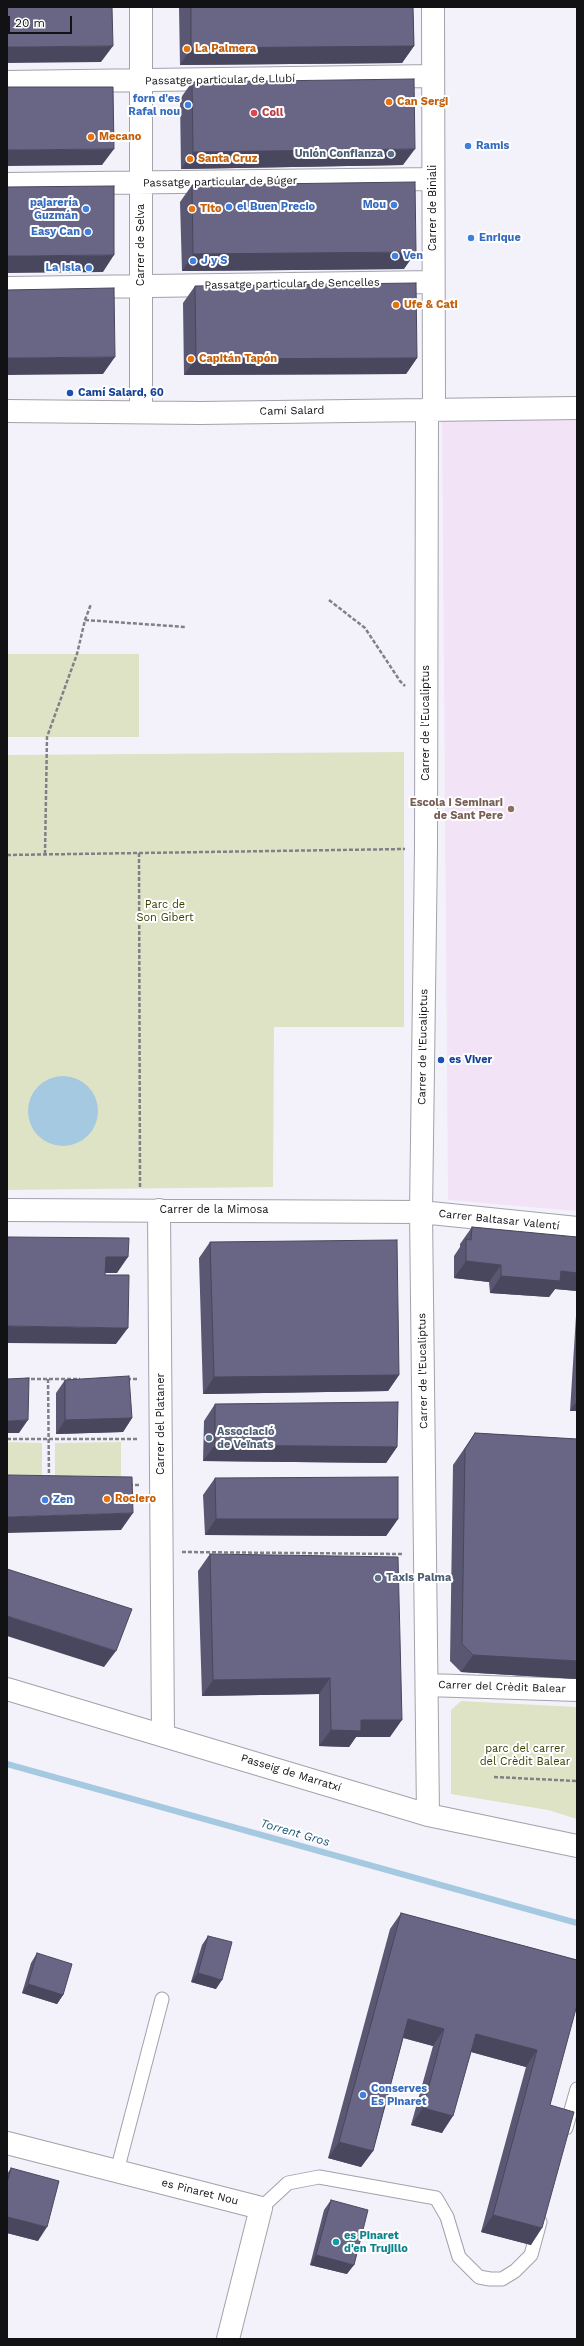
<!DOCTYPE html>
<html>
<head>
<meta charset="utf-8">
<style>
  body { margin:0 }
  #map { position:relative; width:584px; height:2346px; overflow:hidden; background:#f3f2fb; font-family:"Work Sans",sans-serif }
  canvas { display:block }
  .frame { position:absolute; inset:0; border:8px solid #121114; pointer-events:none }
  .scale { position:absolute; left:8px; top:16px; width:64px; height:18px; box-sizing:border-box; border:2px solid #121114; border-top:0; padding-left:5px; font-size:12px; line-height:14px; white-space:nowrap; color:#121114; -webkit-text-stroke:3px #fff; paint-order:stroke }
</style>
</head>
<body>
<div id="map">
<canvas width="584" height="2346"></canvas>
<div class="frame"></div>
<div class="scale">20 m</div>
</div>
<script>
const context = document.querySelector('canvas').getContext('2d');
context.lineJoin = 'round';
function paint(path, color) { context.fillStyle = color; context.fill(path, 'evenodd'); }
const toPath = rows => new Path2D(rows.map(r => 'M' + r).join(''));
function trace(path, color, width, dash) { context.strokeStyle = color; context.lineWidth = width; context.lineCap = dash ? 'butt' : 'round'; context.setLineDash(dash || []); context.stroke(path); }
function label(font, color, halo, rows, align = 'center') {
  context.font = font + ' "Work Sans",sans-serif'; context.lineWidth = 4; context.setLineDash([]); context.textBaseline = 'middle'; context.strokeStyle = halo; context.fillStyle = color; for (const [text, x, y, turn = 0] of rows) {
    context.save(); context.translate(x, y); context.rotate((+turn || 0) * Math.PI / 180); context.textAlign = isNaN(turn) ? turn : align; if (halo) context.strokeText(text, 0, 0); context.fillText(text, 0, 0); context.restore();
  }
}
const education = toPath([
  [442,418,577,418,577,1211,448,1200]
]);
const green = toPath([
  [7,654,139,654,139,737,7,737],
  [404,752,404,1027,274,1027,273,1187,7,1190,7,755],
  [7,1442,42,1443,42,1475,7,1475],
  [121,1442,121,1476,55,1476,55,1443],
  [461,1701,577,1707,577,1819,548,1810,451,1794,451,1710]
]);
const water = toPath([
  '28 1111a35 35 0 1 1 70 0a35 35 0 1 1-70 0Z'
]);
const stream = toPath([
  [7,1764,577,1923]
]);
const path = toPath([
  [329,600,365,628,400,681,405,686],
  [85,620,186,627],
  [139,853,140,1188],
  [45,854,47,737,77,654,85,620,91,604],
  [7,855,405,849],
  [25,1379,80,1379],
  [48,1379,49,1478],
  [127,1379,138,1379],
  [7,1439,138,1439],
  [129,1485,140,1485],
  [182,1552,403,1554],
  [494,1777,577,1781]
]);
const service = toPath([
  [566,2128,577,2089],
  [117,2171,162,1999],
  [261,2208,288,2183,319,2177,436,2198,447,2217,459,2257,479,2277,490,2279,502,2279,515,2271,531,2255,540,2222]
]);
const minor = toPath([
  [141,7,141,412],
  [433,7,434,410],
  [7,82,433,76],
  [7,184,433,179],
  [7,288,433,282],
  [427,409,426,848,421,1212,428,1815],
  [7,411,200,413,577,408],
  [7,1210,421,1212,577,1228],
  [159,1210,163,1734],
  [427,1685,577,1690],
  [7,1689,428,1815,577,1846],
  [7,2143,261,2208,228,2339]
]);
const wall = toPath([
  [179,7,413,7,414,46,402,63,180,65],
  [192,82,403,165,181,169,180,99],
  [192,185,404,269,182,271,180,202],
  [195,286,417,358,406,374,184,375,183,303],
  [472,1227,577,1237,577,1291,555,1289,549,1297,490,1293,489,1282,454,1278,454,1256,460,1247,460,1244],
  [210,1242,399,1375,388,1391,203,1394,199,1258],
  [577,1300,577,1411,570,1411],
  [65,1380,132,1418,123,1432,56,1434,56,1393],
  [215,1404,397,1447,386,1463,203,1461,204,1421],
  [475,1433,577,1439,577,1679,461,1672,450,1661,453,1465],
  [215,1478,398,1519,386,1536,205,1535,203,1495],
  [210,1554,390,1737,356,1737,349,1747,319,1746,319,1694,202,1696,198,1571],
  [401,1913,577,1960,550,2105,531,2245,481,2232,526,2067,471,2052,442,2133,411,2125,433,2046,403,2038,373,2151,361,2167,328,2158,390,1929],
  [208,1936,216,1989,191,1982,202,1945],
  [37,1953,63,1995,57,2004,22,1993,31,1963],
  [11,2168,38,2241,7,2233,7,2174],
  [331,2200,347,2274,310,2265,324,2210]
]);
const shadedWall = toPath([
  [113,46,101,62,7,63,7,47],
  [414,46,402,63,180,65,191,48],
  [114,149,102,165,7,166,7,150],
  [415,149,403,165,181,169,193,152],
  [416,252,404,269,182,271,193,254],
  [114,255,103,272,7,273,7,256],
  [115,357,103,374,7,375,7,358],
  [417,358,406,374,184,375,196,359],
  [106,1257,128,1257,117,1273,94,1273],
  [466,1261,501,1265,489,1282,454,1278],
  [561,1271,577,1273,577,1291,555,1289,549,1297,490,1293,501,1276],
  [7,1326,128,1328,116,1344,7,1343],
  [399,1375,388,1391,203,1394,214,1377],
  [577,1401,577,1411,570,1411],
  [132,1418,123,1432,56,1434,65,1420],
  [28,1420,19,1433,7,1433,7,1421],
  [215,1445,397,1447,386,1463,203,1461],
  [133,1513,121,1530,7,1533,7,1517],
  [216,1519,398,1519,386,1536,205,1535],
  [7,1616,116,1651,104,1667,7,1636],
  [473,1655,577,1661,577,1679,461,1672],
  [330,1678,319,1694,202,1696,213,1680],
  [361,1720,402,1720,390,1737,356,1737,349,1747,319,1746,331,1730],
  [198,1973,222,1980,216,1989,191,1982],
  [28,1984,63,1995,57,2004,22,1993],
  [408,2019,444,2029,433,2046,397,2036],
  [476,2034,537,2050,526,2067,464,2050],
  [423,2108,453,2116,442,2133,411,2125],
  [339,2142,373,2151,361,2167,328,2158],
  [493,2215,542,2228,531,2245,481,2232],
  [7,2217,47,2227,38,2241,7,2233],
  [316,2255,354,2265,347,2274,310,2265]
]);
const building = toPath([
  [7,7,112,7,113,46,7,47,7,7],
  [191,7,413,7,414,46,191,48,191,7],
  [414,79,415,149,193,152,192,82,414,79],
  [7,87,113,87,114,149,7,150,7,87],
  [415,182,416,252,193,254,192,185,415,182],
  [114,186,114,255,7,256,7,187,114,186],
  [416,283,417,358,196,359,195,286,416,283],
  [114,288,115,357,7,358,7,290,114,288],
  [472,1227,577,1237,577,1273,561,1271,560,1281,501,1276,501,1265,466,1261,466,1239,471,1240,472,1227],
  [7,1237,129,1238,128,1257,106,1257,105,1275,129,1275,128,1328,7,1326,7,1237],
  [397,1240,399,1375,214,1377,210,1242,397,1240],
  [129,1376,132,1418,65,1420,65,1380,129,1376],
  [29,1378,28,1420,7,1421,7,1379,29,1378],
  [398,1402,397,1447,215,1445,215,1404,398,1402],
  [475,1433,577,1439,577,1661,473,1655,462,1644,465,1449,475,1433],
  [7,1475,132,1477,133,1513,7,1517,7,1475],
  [398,1477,398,1519,216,1519,215,1478,398,1477],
  [210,1554,398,1557,402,1720,361,1720,361,1731,331,1730,330,1678,213,1680,210,1554],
  [7,1569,132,1609,116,1651,7,1616,7,1569],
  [401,1913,577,1960,577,2005,550,2105,574,2112,542,2228,493,2215,537,2050,476,2034,453,2116,423,2108,444,2029,408,2019,373,2151,339,2142,401,1913],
  [208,1936,232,1942,222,1980,198,1973,208,1936],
  [37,1953,72,1964,63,1995,28,1984,37,1953],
  [11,2168,59,2181,47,2227,7,2217,7,2183,11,2168],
  [331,2200,368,2210,354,2265,316,2255,331,2200]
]);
const markers = [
  [187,49,4,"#e8710a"],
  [389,102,4,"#e8710a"],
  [188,105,4,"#3f7fe0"],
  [254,113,4,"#e0444e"],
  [91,137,4,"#e8710a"],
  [468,146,4,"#3f7fe0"],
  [391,154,4,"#5c6f8a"],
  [190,159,4,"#e8710a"],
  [394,205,4,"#3f7fe0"],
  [229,207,4,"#3f7fe0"],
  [86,209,4,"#3f7fe0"],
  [192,209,4,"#e8710a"],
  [88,232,4,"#3f7fe0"],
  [471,238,4,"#3f7fe0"],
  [395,256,4,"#3f7fe0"],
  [193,261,4,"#3f7fe0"],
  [89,268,4,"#3f7fe0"],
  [396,305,4,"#e8710a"],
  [191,359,4,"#e8710a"],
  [70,393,4,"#1a4fb4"],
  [511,809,4,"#8d6e63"],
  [441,1060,4,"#1a4fb4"],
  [209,1438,4,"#5c6f8a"],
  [107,1499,4,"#e8710a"],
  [45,1500,4,"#3f7fe0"],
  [378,1578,4,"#5c6f8a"],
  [363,2095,4,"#3f7fe0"],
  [336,2242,4,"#0f9aa8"]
];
const foodNames = [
  ["La Palmera",195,49],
  ["Can Sergi",397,102],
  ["Mecano",99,137],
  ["Santa Cruz",198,159],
  ["Tito",200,209],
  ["Ufe & Cati",404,305],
  ["Capitán Tapón",199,359],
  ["Rociero",115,1499]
];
const streetNames = [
  ["Passatge particular de Llubí",220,80,-1],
  ["Passatge particular de Búger",220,182,-1],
  ["Carrer de Biniali",433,208,-90],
  ["Carrer de Selva",141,245,-90],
  ["Passatge particular de Sencelles",292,284,-1],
  ["Camí Salard",292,411,-1],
  ["Carrer de l'Eucaliptus",426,723,-90],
  ["Carrer de l'Eucaliptus",423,1047,-89],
  ["Carrer de la Mimosa",214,1210],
  ["Carrer Baltasar Valentí",499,1220,6],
  ["Carrer de l'Eucaliptus",423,1371,-91],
  ["Carrer del Plataner",161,1424,-90],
  ["Carrer del Crèdit Balear",502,1687,2],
  ["Passeig de Marratxí",291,1773,17],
  ["es Pinaret Nou",200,2192,14]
];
const shopNames = [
  ["forn d'es",180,99,"right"],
  ["Rafal nou",180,112,"right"],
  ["Ramis",476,146],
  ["pajarería",78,203,"right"],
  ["Guzmán",78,216,"right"],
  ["Mou",386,205,"right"],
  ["el Buen Precio",237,207],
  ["Easy Can",80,232,"right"],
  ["Enrique",479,238],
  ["Ven",403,256],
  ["J y S",201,261],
  ["La Isla",81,268,"right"],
  ["Zen",53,1500],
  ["Conserves",371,2089],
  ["Es Pinaret",371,2102]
];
const healthNames = [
  ["Coll",262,113]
];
const serviceNames = [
  ["Unión Confianza",383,154,"right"],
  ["Associació",217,1432],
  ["de Veïnats",217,1445],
  ["Taxis Palma",386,1578]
];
const transitNames = [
  ["Camí Salard, 60",78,393],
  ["es Viver",449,1060]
];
const educationNames = [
  ["Escola i Seminari",503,803],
  ["de Sant Pere",503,816]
];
const parkNames = [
  ["Parc de",165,905],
  ["Son Gibert",165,918],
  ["parc del carrer",525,1749],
  ["del Crèdit Balear",525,1762]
];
const cultureNames = [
  ["es Pinaret",344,2236],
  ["d'en Trujillo",344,2249]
];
const waterNames = [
  ["Torrent Gros",295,1833,16]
];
paint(education, '#f2e3f6');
paint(green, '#dee3c6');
paint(water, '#a5c9e0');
trace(stream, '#a5c9e0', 6);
trace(service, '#a2a2aa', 15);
trace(minor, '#a2a2aa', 24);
trace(path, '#818086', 2.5, [4, 2]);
trace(service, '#fff', 13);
trace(minor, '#fff', 22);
paint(wall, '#595772');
paint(shadedWall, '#49475d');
paint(building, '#686585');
trace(building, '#49475d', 1);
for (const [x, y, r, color] of markers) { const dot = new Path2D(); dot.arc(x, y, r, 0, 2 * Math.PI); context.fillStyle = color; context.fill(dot); trace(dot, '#fff', 1.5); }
label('bold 11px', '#c56008', '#fff', foodNames, 'left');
label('11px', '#121114', '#fff', streetNames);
label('bold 11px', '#366cbe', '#fff', shopNames, 'left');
label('bold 11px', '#be3a42', '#fff', healthNames, 'left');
label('bold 11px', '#4e5e75', '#fff', serviceNames, 'left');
label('bold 11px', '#164399', '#fff', transitNames, 'left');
label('bold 11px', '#785e54', '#fff', educationNames, 'right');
label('11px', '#3a3f00', '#fff', parkNames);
label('bold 11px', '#0d838f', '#fff', cultureNames, 'left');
label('italic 12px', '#1c5b7a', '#fff', waterNames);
</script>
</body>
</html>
